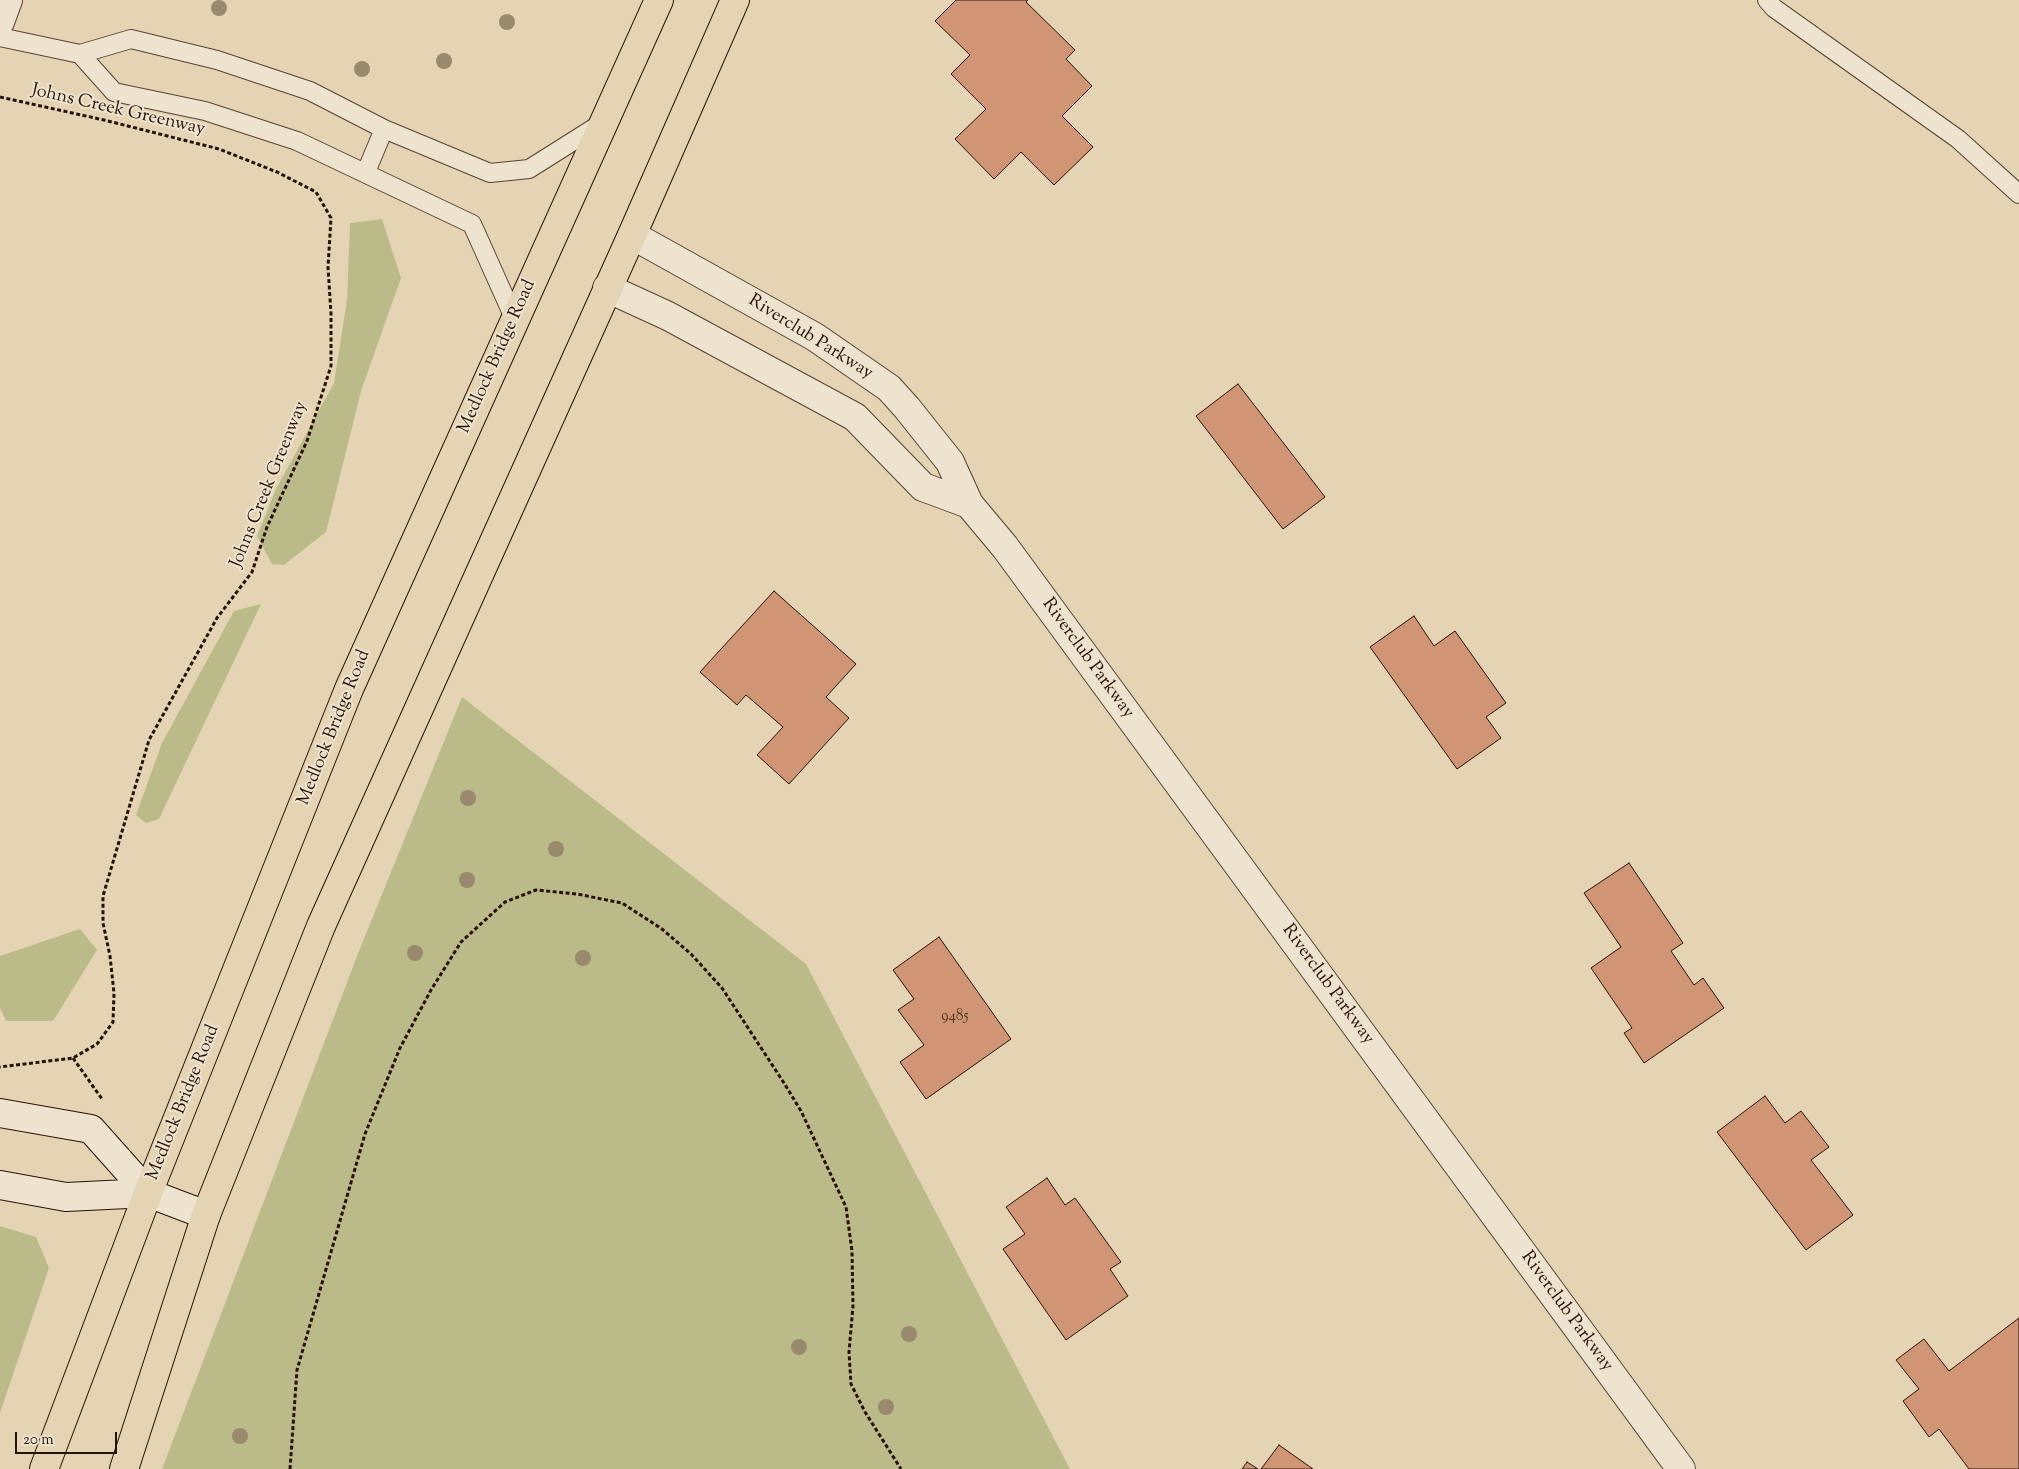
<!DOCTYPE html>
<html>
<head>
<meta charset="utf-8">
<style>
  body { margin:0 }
  #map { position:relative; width:2019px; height:1469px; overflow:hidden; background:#e5d4b4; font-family:"Sorts Mill Goudy",serif }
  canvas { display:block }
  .scale { position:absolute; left:15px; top:1432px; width:102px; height:22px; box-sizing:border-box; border:2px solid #281004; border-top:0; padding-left:6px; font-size:15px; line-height:18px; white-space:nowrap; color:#281004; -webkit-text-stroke:4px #eee3ce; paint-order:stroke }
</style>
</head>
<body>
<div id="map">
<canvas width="2019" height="1469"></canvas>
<div class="scale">20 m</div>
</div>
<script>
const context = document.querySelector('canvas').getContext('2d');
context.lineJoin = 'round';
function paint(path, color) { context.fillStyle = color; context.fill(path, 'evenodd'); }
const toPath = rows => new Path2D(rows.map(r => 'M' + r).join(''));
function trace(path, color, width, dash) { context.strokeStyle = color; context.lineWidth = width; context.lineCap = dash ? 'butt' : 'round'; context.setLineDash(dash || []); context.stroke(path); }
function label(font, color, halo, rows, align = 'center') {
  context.font = font + ' "Sorts Mill Goudy",serif'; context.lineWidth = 4; context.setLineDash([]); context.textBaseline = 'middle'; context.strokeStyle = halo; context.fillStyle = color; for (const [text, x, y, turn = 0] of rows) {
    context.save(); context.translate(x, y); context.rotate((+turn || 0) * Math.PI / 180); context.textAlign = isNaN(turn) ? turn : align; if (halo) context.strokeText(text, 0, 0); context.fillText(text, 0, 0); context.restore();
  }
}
const green = toPath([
  [382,219,401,278,361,391,326,532,284,565,272,564,257,536,276,489,334,383,347,300,350,223],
  [261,604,159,819,146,823,136,815,162,743,234,611],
  [462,697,806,964,1070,1469,162,1469,359,951],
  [80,929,97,950,53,1021,6,1021,0,1008,0,956],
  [0,1226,36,1237,49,1268,0,1413]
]);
const building = toPath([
  [956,0,1028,0,1026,2,1075,50,1066,59,1092,86,1062,116,1093,147,1054,185,1021,152,994,179,955,139,986,109,951,74,970,55,935,21,956,0],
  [1238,384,1325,497,1283,529,1196,416,1238,384],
  [774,591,856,664,826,697,849,718,789,784,757,755,783,727,746,695,737,705,700,672,774,591],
  [1414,616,1434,646,1455,631,1506,703,1486,717,1501,738,1457,769,1370,647,1414,616],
  [1629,863,1683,943,1671,951,1694,985,1703,978,1724,1008,1644,1063,1624,1033,1632,1028,1591,968,1621,947,1584,893,1629,863],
  [939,937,1011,1039,926,1099,900,1062,924,1045,898,1010,914,999,893,970,939,937],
  [1765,1096,1785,1123,1801,1111,1829,1147,1811,1160,1853,1215,1806,1250,1717,1132,1765,1096],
  [1047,1178,1065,1205,1075,1198,1121,1262,1110,1269,1128,1296,1066,1340,1003,1249,1025,1234,1006,1207,1047,1178],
  [2019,1318,2019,1469,1969,1469,1939,1429,1929,1437,1903,1401,1919,1389,1896,1360,1924,1339,1949,1371,2019,1318],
  [1279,1445,1313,1469,1261,1469,1279,1445],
  [1247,1462,1258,1469,1242,1469,1247,1462]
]);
const path = toPath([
  [0,97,104,120,219,149,277,172,316,192,331,218,328,267,331,314,331,366,307,441,267,527,252,572,217,618,149,740,103,896,103,923,110,956,114,993,113,1022,97,1044,73,1058,0,1067],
  [73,1058,102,1099],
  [290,1469,297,1370,365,1134,400,1048,431,990,461,942,505,902,536,890,577,894,622,903,662,929,691,954,722,988,784,1083,801,1111,846,1207,852,1251,853,1306,849,1352,851,1384,865,1412,901,1469]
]);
const service = toPath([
  [1767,0,1774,8,1958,139,2019,194],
  [0,37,80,54],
  [366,172,384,129],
  [515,320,472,224,297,141,205,111,114,92,80,54,131,39,217,60,310,91,384,129,490,173,529,169,602,123]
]);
const minor = toPath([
  [0,22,8,0],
  [632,235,815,337,889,388,907,408,950,462,969,504,1005,547,1681,1469],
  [607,288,668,316,855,417,923,487,969,504]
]);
const secondary = toPath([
  [0,1113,91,1129,148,1193],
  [0,1185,66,1197,148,1193,206,1215]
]);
const trunk = toPath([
  [44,1469,148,1193,349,689,659,0],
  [124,1469,206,1215,321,926,632,235,735,0]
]);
const trees = [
  [219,8],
  [507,22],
  [444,61],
  [362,69],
  [468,798],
  [556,849],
  [467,880],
  [415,953],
  [583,958],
  [909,1334],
  [799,1347],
  [886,1407],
  [240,1436]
];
const numberNames = [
  ["9485",955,1017]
];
const streetNames = [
  ["Johns Creek Greenway",118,111,13],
  ["Riverclub Parkway",810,338,32],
  ["Medlock Bridge Road",498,357,-66],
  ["Johns Creek Greenway",270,485,-68],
  ["Riverclub Parkway",1087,659,54],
  ["Medlock Bridge Road",335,728,-68],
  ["Riverclub Parkway",1327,985,54],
  ["Medlock Bridge Road",184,1103,-68],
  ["Riverclub Parkway",1566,1312,54]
];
paint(green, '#babb89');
paint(building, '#cf9574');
trace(building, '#281004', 1);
trace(service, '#574130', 20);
trace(minor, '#574130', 30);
trace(secondary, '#281004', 30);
trace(trunk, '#281004', 30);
trace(path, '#281004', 3, [4, 2.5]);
trace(service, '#eee3ce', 18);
trace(minor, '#eee3ce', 28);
trace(secondary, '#eee3ce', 28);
trace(trunk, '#e5d4b4', 28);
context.fillStyle = '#99896d';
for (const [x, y] of trees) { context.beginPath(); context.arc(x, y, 8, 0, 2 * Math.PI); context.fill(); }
label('15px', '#523120', null, numberNames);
label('18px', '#281004', '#eee3ce', streetNames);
</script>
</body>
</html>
